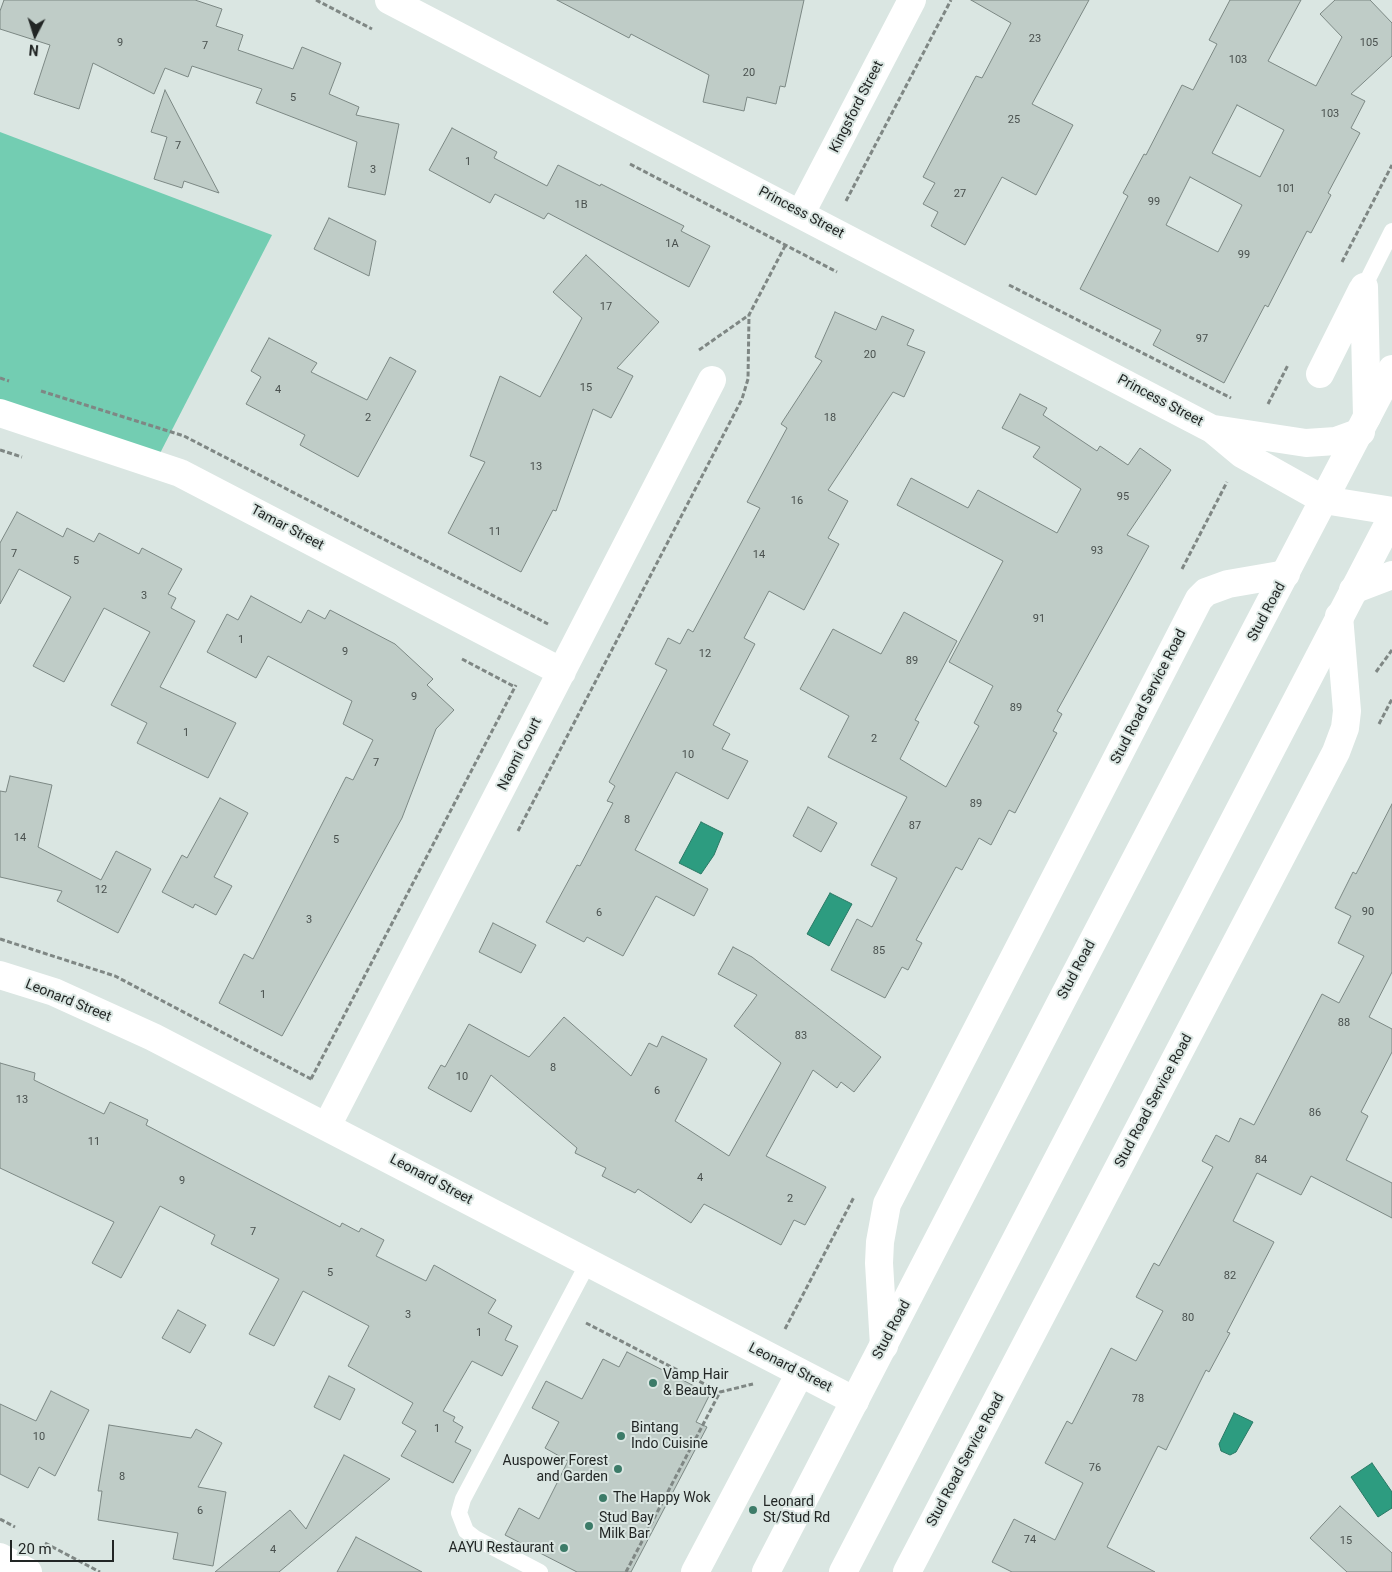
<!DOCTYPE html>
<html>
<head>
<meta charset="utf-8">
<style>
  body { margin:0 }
  #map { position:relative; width:1392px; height:1572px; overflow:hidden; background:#dae6e2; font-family:Roboto,sans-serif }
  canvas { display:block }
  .north { position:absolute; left:10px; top:10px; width:50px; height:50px; -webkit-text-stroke:4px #dae6e2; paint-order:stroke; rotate:185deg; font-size:14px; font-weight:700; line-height:20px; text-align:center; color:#222625 }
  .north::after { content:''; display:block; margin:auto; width:18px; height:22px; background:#222625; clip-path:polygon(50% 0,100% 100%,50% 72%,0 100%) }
  .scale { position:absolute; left:10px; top:1540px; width:104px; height:22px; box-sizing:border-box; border:2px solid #222625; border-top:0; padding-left:6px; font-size:15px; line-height:18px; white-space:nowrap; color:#222625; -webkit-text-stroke:4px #dae6e2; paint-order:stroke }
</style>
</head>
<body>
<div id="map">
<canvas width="1392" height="1572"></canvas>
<div class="north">N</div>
<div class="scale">20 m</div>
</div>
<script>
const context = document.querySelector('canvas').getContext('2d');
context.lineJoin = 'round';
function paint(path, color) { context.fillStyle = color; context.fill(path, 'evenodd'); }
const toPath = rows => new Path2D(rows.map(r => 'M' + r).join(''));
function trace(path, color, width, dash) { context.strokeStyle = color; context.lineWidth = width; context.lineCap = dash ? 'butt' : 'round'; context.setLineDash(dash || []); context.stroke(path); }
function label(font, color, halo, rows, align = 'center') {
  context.font = font + ' Roboto,sans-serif'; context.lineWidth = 4; context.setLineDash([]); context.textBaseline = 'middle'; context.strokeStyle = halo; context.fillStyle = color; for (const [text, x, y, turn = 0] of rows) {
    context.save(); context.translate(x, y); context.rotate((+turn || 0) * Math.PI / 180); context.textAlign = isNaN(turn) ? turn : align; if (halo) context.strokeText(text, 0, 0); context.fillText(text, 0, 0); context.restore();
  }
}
const green = toPath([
  [0,132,272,235,155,463,0,413]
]);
const water = toPath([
  [701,822,723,833,714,855,701,874,679,863,701,822],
  [830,893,852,904,829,946,807,934,830,893],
  [1234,1413,1253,1422,1236,1452,1230,1455,1221,1451,1219,1444,1234,1413],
  [1372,1463,1392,1492,1392,1508,1378,1517,1351,1477,1372,1463]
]);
const building = toPath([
  [4,0,195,0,222,9,216,26,243,35,238,50,293,69,302,47,341,63,329,94,359,107,356,115,399,124,385,195,348,187,357,142,256,103,262,89,192,66,188,77,165,68,154,94,93,63,79,109,34,94,50,45,0,29,0,11,4,0],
  [557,0,804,0,785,87,780,86,776,104,747,97,744,111,703,102,709,75,631,34,629,38,557,0],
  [971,0,1089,0,1032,104,1073,125,1036,195,1002,177,965,245,931,226,938,212,923,204,935,183,923,177,976,76,982,78,1011,23,971,0],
  [1230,0,1301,0,1268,61,1316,86,1342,37,1320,14,1335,0,1370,0,1392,23,1392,56,1351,94,1365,101,1351,128,1360,133,1328,193,1331,195,1311,233,1307,231,1268,307,1265,305,1224,383,1153,345,1161,330,1080,289,1128,196,1123,193,1144,154,1146,155,1182,85,1193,90,1217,44,1209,40,1230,0],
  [1237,105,1284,130,1260,177,1212,153,1237,105],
  [1190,177,1242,205,1218,252,1166,225,1190,177],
  [165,90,179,117,219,193,184,181,182,188,154,179,167,137,151,132,165,90],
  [452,128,497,152,494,158,547,186,558,165,600,186,601,184,684,226,681,231,710,246,689,287,548,213,544,219,495,194,490,203,429,170,452,128],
  [329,218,376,241,369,276,314,249,329,218],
  [586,255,659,322,617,368,633,376,611,418,593,409,556,511,553,510,521,572,448,533,485,462,470,456,500,376,540,397,582,318,553,292,586,255],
  [835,312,876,330,882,316,914,330,907,345,925,352,904,397,893,392,828,490,848,501,828,538,839,544,804,610,769,591,744,638,755,644,713,725,730,734,722,749,748,761,728,799,676,772,635,850,708,889,694,916,656,896,623,956,587,937,584,942,546,922,577,865,580,866,613,803,607,801,615,786,609,782,667,670,655,664,668,638,680,644,688,629,693,632,760,508,747,502,787,428,781,424,822,361,815,357,835,312],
  [269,338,317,363,311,372,367,400,390,357,416,371,358,477,300,445,305,435,246,404,261,377,251,371,269,338],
  [1020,394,1047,408,1043,415,1097,451,1100,446,1128,465,1140,448,1171,470,1127,535,1149,546,1057,711,1062,714,1053,731,1057,733,1015,813,1009,810,991,845,979,838,962,870,956,867,916,940,922,943,908,970,902,967,885,998,831,970,857,919,872,927,897,878,871,865,907,797,828,757,849,716,800,689,833,629,881,654,904,612,957,641,915,720,919,722,900,759,946,787,979,726,974,723,993,686,949,662,1003,561,897,505,911,478,968,508,978,490,1057,533,1081,489,1033,457,1040,447,1002,428,1020,394],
  [17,512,63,537,67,528,94,542,99,533,139,554,142,548,182,569,168,594,176,598,171,608,195,621,160,687,236,723,208,778,137,743,147,723,111,705,150,632,104,608,64,682,33,666,71,597,19,569,0,604,0,543,17,512],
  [251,596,301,623,308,610,325,619,330,610,395,644,433,679,427,685,454,710,436,729,402,818,282,1036,219,1003,244,954,253,959,346,777,353,780,373,740,343,724,352,701,268,656,256,678,207,652,227,614,238,620,251,596],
  [10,776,52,785,38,847,101,880,116,851,151,869,118,933,57,901,62,891,0,877,0,791,6,792,10,776],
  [220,798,248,813,214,877,232,886,216,915,195,904,193,908,162,892,182,855,187,858,220,798],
  [1392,804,1392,972,1369,1017,1392,1029,1392,1052,1361,1112,1368,1116,1346,1160,1392,1183,1392,1218,1311,1176,1301,1195,1257,1173,1233,1221,1274,1242,1227,1332,1230,1333,1209,1372,1206,1370,1166,1450,1158,1446,1107,1547,1155,1572,1012,1572,992,1562,1014,1519,1055,1540,1083,1483,1045,1463,1067,1421,1072,1424,1111,1348,1136,1361,1163,1311,1136,1297,1154,1263,1159,1266,1213,1167,1202,1161,1216,1135,1229,1142,1240,1118,1254,1125,1322,994,1339,1003,1364,956,1338,943,1351,916,1335,908,1353,872,1356,874,1392,804],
  [808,807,837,823,821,852,793,836,808,807],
  [493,923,536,945,521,973,479,952,493,923],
  [733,947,752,957,881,1057,854,1092,841,1082,837,1088,813,1070,766,1156,826,1187,805,1225,794,1220,781,1245,704,1204,691,1223,638,1189,635,1193,602,1176,606,1168,575,1153,577,1148,491,1075,471,1112,428,1088,441,1065,445,1067,469,1024,529,1057,564,1017,631,1076,649,1043,657,1047,662,1036,707,1059,675,1121,729,1156,781,1063,734,1026,757,995,718,974,733,947],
  [0,1063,35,1073,34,1080,104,1114,110,1102,148,1120,146,1125,340,1227,342,1223,359,1232,361,1228,384,1240,376,1256,426,1281,434,1265,496,1300,488,1313,512,1326,505,1340,518,1346,502,1376,472,1361,443,1411,455,1417,453,1421,463,1427,455,1442,471,1450,453,1483,401,1456,416,1431,402,1423,413,1403,348,1366,369,1326,303,1291,274,1346,249,1334,279,1279,211,1244,215,1235,160,1206,121,1278,92,1263,114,1222,0,1168,0,1063],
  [178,1310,206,1325,190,1353,162,1338,178,1310],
  [627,1352,710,1394,696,1422,707,1427,631,1572,577,1572,505,1535,519,1508,539,1519,568,1461,545,1448,559,1422,532,1408,546,1381,582,1399,603,1359,619,1367,627,1352],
  [329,1376,355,1389,340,1420,314,1407,329,1376],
  [51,1391,89,1410,55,1476,39,1467,28,1488,0,1474,0,1404,36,1421,51,1391],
  [109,1425,191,1438,196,1429,222,1443,198,1487,226,1492,213,1566,173,1559,178,1533,98,1520,102,1491,98,1491,109,1425],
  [344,1455,390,1479,279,1572,215,1572,290,1510,306,1529,344,1455],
  [1340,1506,1392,1553,1392,1572,1347,1572,1310,1538,1340,1506],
  [356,1537,422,1572,337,1572,356,1537]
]);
const path = toPath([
  [316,0,372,29],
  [630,164,837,272],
  [846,201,951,0],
  [1342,262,1392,165],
  [1009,285,1231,398],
  [699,350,749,315],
  [0,378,9,381],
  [41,391,184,436,548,624],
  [1268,404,1288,365],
  [0,450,22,457],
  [1182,569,1227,482],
  [462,659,515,687],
  [1376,672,1392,650],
  [1379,724,1392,699],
  [518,831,742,399,748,379,749,315,785,246],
  [0,939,115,976,313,1080],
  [311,1079,516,685],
  [586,1323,720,1392],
  [785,1329,854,1197],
  [0,1519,15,1527],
  [45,1543,100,1572],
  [626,1572,720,1392,753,1384]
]);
const service = toPath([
  [1364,287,1392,231],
  [540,1572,475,1538,466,1531,459,1513,463,1499,588,1263]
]);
const minor = toPath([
  [389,0,1212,429,1242,454,1324,500,1392,511],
  [801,213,912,0],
  [1364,287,1367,417],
  [1320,374,1362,290],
  [0,413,180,473,562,672],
  [1214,429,1306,443,1336,441,1361,432],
  [1353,590,1392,575],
  [0,975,54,992,153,1037,855,1401],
  [327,1126,712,380],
  [884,1346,879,1263,880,1242,887,1204,1199,599,1206,592,1228,584,1286,574],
  [0,1557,28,1572],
  [695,1572,800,1373],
  [907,1572,1336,752,1345,728,1347,711,1339,616]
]);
const primary = toPath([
  [766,1572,1062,1000,1392,369],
  [843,1572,1392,517]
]);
const markers = [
  [653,1383,5,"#3c7b68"],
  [621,1436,5,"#3c7b68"],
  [618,1469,5,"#3c7b68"],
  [603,1498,5,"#3c7b68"],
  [753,1510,5,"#3c7b68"],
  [589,1526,5,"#3c7b68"],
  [564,1548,5,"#3c7b68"]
];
const numberNames = [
  ["23",1035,39],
  ["9",120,43],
  ["105",1369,43],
  ["7",205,46],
  ["103",1238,60],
  ["20",749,73],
  ["5",293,98],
  ["103",1330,114],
  ["25",1014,120],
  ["7",178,146],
  ["1",468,162],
  ["3",373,170],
  ["101",1286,189],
  ["27",960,194],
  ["99",1154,202],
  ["1B",581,205],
  ["1A",672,244],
  ["99",1244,255],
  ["17",606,307],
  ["97",1202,339],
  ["20",870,355],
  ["15",586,388],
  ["4",278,390],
  ["2",368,418],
  ["18",830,418],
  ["13",536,467],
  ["95",1123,497],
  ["16",797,501],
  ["11",495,532],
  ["93",1097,551],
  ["7",14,554],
  ["14",759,555],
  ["5",76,561],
  ["3",144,596],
  ["91",1039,619],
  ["1",241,640],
  ["9",345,652],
  ["12",705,654],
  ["89",912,661],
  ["9",414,697],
  ["89",1016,708],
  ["1",186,733],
  ["2",874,739],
  ["10",688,755],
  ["7",376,763],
  ["89",976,804],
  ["8",627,820],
  ["87",915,826],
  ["14",20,838],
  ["5",336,840],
  ["12",101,890],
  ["90",1368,912],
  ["6",599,913],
  ["3",309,920],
  ["85",879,951],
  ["1",263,995],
  ["88",1344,1023],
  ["83",801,1036],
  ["8",553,1068],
  ["10",462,1077],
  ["6",657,1091],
  ["13",22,1100],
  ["86",1315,1113],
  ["11",94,1142],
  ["84",1261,1160],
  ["4",700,1178],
  ["9",182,1181],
  ["2",790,1199],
  ["7",253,1232],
  ["5",330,1273],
  ["82",1230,1276],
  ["3",408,1315],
  ["80",1188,1318],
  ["1",479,1333],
  ["78",1138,1399],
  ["1",437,1429],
  ["10",39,1437],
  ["76",1095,1468],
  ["8",122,1477],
  ["6",200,1511],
  ["74",1030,1540],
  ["15",1346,1541],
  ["4",273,1550]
];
const streetNames = [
  ["Kingsford Street",857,107,-63],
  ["Princess Street",801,213,28],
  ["Princess Street",1160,401,28],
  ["Tamar Street",287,528,28],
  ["Stud Road",1267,612,-62],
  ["Stud Road Service Road",1149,697,-63],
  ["Naomi Court",520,754,-63],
  ["Stud Road",1077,970,-62],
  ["Leonard Street",68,1001,22],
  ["Stud Road Service Road",1154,1101,-62],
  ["Leonard Street",431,1180,28],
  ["Stud Road",892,1330,-62],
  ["Leonard Street",790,1368,27],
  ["Stud Road Service Road",966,1460,-62]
];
const poiNames = [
  ["Vamp Hair",663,1375],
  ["& Beauty",663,1391],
  ["Bintang",631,1428],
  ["Indo Cuisine",631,1444],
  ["Auspower Forest",608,1461,"right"],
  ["and Garden",608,1477,"right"],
  ["The Happy Wok",613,1498],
  ["Leonard",763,1502],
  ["St/Stud Rd",763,1518],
  ["Stud Bay",599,1518],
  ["Milk Bar",599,1534],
  ["AAYU Restaurant",554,1548,"right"]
];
paint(green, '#73cdb2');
paint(water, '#2d9c80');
trace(water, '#2a7965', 1);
paint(building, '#bfccc7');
trace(building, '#7c8884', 1);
trace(path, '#7f8784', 3, [5, 2.5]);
trace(service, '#fff', 16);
trace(minor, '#fff', 28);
trace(primary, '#fff', 28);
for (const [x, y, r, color] of markers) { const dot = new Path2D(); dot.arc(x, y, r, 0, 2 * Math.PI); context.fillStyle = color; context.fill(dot); trace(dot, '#dae6e2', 2); }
label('11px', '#49504e', null, numberNames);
label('14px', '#222625', '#dae6e2', streetNames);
label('14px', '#222625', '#dae6e2', poiNames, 'left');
</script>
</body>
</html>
